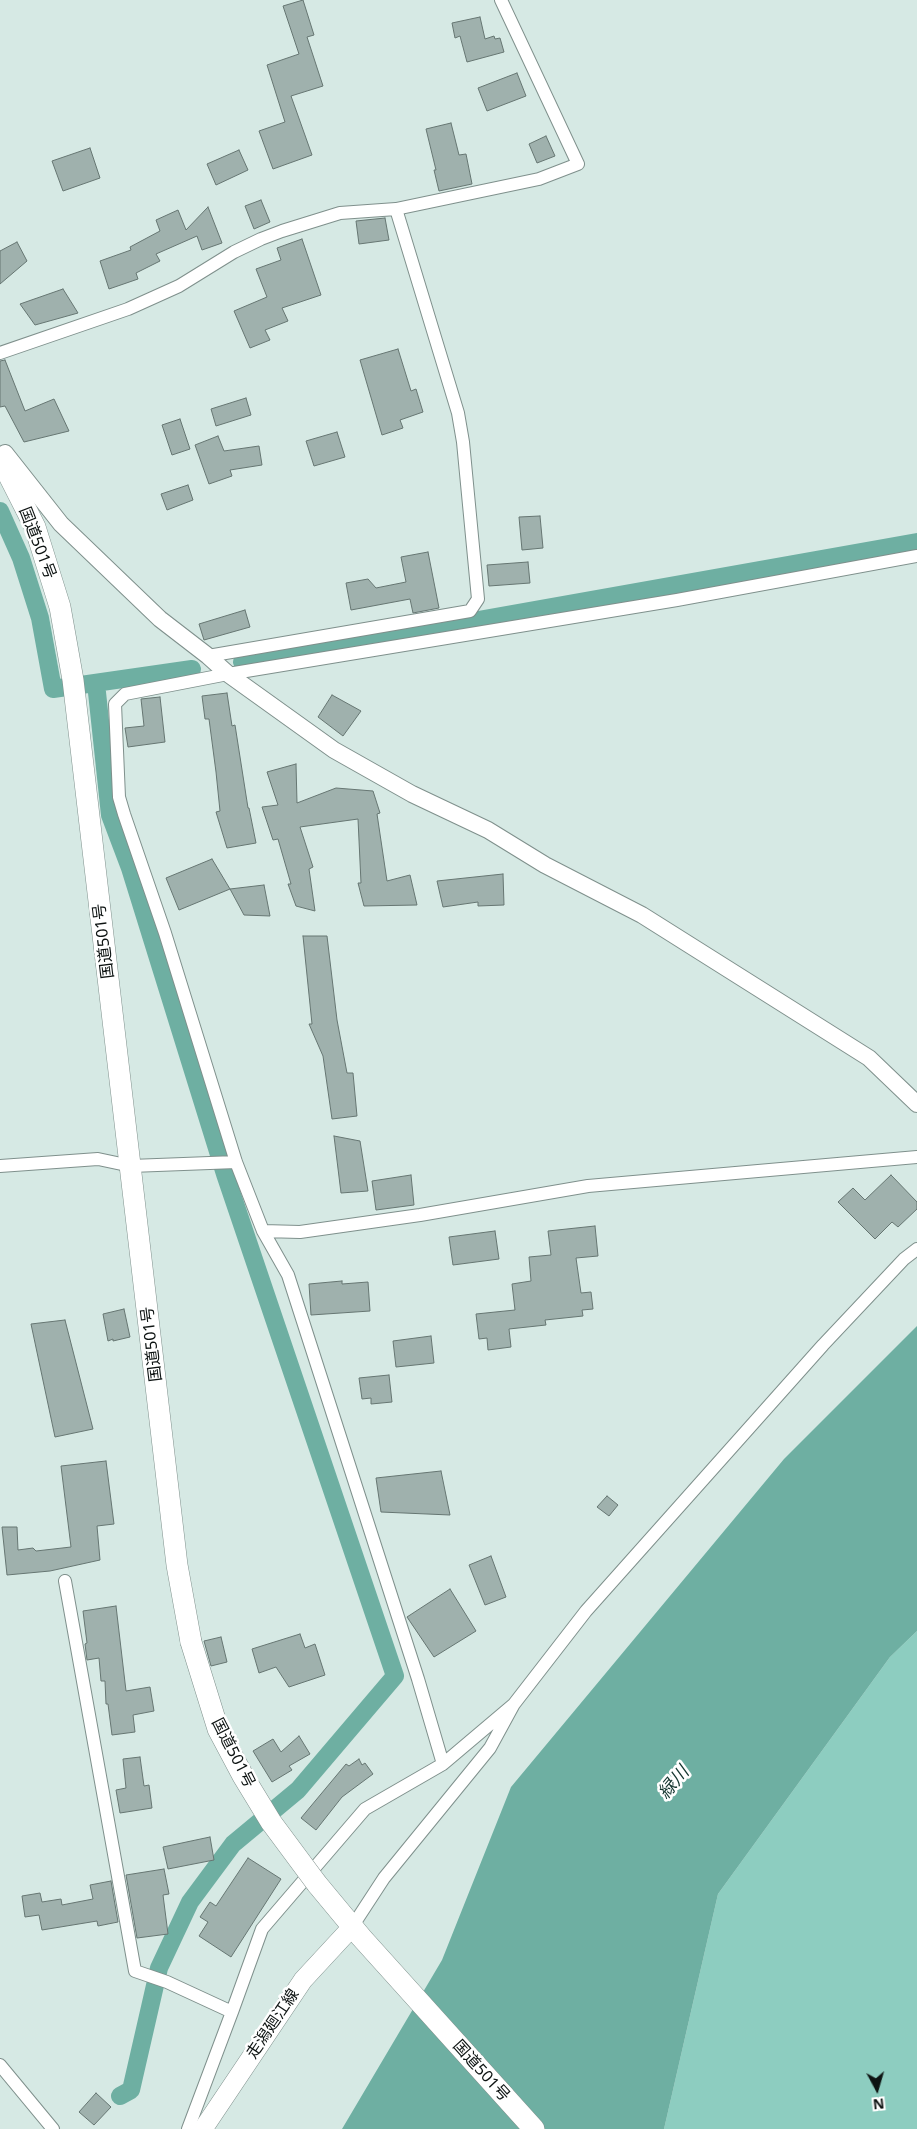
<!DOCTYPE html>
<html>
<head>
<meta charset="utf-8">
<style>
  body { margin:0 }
  #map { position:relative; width:917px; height:2129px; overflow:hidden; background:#d6e9e4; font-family:"Noto Sans",sans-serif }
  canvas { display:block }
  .north { position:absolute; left:852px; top:2064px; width:50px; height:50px; -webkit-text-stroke:4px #fff; paint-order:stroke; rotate:174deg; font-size:14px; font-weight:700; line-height:20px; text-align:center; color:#0d1312 }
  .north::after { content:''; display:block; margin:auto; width:18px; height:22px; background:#0d1312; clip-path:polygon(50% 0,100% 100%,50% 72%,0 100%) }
</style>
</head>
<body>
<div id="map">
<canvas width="917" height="2129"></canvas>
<div class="north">N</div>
</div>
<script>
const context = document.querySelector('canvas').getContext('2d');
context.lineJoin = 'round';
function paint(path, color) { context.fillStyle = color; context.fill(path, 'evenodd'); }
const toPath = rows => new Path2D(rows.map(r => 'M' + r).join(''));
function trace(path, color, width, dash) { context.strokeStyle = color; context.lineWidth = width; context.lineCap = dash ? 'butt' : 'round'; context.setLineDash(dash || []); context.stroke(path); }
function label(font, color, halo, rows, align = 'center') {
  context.font = font + ' "Noto Sans","Noto Sans JP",sans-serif'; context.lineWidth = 5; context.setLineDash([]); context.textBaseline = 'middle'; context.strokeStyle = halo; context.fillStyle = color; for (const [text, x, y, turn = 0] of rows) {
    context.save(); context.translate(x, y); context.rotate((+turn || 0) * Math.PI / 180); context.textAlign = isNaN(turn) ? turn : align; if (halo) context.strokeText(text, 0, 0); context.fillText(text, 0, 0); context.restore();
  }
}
const green = toPath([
  [917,1631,917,2129,664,2129,718,1894,890,1657]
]);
const water = toPath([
  [917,1326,917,1631,890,1657,718,1894,664,2129,342,2129,442,1960,511,1787,784,1459]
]);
const canal = toPath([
  [0,511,21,558,40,618,53,689,192,669],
  [242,662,917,542],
  [96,683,110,815,130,868,225,1174,395,1676,298,1790,233,1844,190,1902,159,1968,131,2090,120,2096]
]);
const building = toPath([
  [303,0,314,35,307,37,323,86,291,96,312,155,273,169,259,131,285,122,267,65,299,54,283,6,303,0],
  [480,17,485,39,494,36,495,39,500,38,504,52,467,62,460,36,455,38,452,23,480,17],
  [517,73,526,96,487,111,478,88,517,73],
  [451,123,459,155,466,154,472,184,439,191,434,170,436,170,426,129,451,123],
  [546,136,555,156,537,163,529,144,546,136],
  [90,148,100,178,63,191,52,161,90,148],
  [239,150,248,170,216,185,207,164,239,150],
  [261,200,270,222,254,229,245,206,261,200],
  [208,207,222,243,202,250,197,236,156,254,160,261,136,273,138,279,109,289,100,261,131,250,130,247,160,231,156,220,178,210,186,230,208,207],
  [385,218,389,240,359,244,356,221,385,218],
  [302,239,321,295,282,308,288,321,265,330,270,340,250,348,234,311,267,297,256,269,281,260,277,248,302,239],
  [17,242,27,261,0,284,0,251,17,242],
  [63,289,78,313,35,325,20,304,63,289],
  [398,349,411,391,416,389,423,412,400,420,403,428,382,435,360,360,398,349],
  [5,360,25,411,54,399,69,431,24,442,5,406,0,407,0,361,5,360],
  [246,398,251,415,216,426,211,409,246,398],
  [180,419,190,449,172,455,162,425,180,419],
  [337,432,345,457,314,466,306,441,337,432],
  [218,436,224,451,259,446,262,465,230,470,232,476,209,484,195,445,218,436],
  [188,485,193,500,167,510,161,494,188,485],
  [540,516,543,548,522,550,519,517,540,516],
  [428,552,439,608,413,613,410,599,351,610,346,583,368,579,376,588,406,582,401,557,428,552],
  [528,562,530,583,489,586,487,565,528,562],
  [245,610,250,627,204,640,199,624,245,610],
  [227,693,232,726,235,725,248,808,249,808,256,843,227,848,216,812,220,811,216,772,209,719,205,719,202,696,227,693],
  [332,695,361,711,343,736,318,717,332,695],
  [160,697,165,742,128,747,125,728,144,726,141,699,160,697],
  [296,764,297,803,336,788,373,791,380,813,377,814,387,881,410,875,417,905,364,906,358,883,361,883,358,819,300,827,313,867,309,869,315,911,296,906,288,884,291,884,278,839,273,840,262,807,278,805,267,772,296,764],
  [212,859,230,889,179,910,166,878,212,859],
  [503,874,504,905,478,906,478,902,443,907,437,881,503,874],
  [264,885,270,916,244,915,230,889,264,885],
  [303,936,327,936,337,1020,347,1073,353,1073,357,1116,332,1119,323,1056,309,1024,312,1024,303,936],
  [334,1136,360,1141,368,1191,341,1193,334,1136],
  [411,1175,414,1205,376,1210,372,1181,411,1175],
  [891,1175,917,1202,917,1209,898,1227,892,1222,875,1239,838,1202,853,1188,865,1200,891,1175],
  [595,1226,598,1256,576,1258,581,1293,591,1292,593,1309,582,1310,583,1316,545,1320,546,1325,509,1329,511,1347,488,1350,487,1338,479,1339,476,1314,515,1310,512,1284,531,1281,529,1257,551,1255,548,1231,595,1226],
  [495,1231,499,1259,453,1265,449,1237,495,1231],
  [342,1281,342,1284,368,1282,370,1311,311,1315,309,1284,342,1281],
  [124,1309,130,1337,113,1341,113,1339,108,1341,103,1314,124,1309],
  [65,1320,93,1429,55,1437,31,1324,65,1320],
  [431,1336,434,1363,396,1367,393,1341,431,1336],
  [389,1375,392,1402,371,1404,371,1398,362,1399,359,1378,389,1375],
  [106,1461,114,1524,97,1526,100,1560,50,1571,7,1575,2,1527,17,1527,18,1550,33,1548,36,1551,71,1547,61,1466,106,1461],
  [441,1471,450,1515,381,1512,376,1478,441,1471],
  [607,1496,618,1505,609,1516,597,1507,607,1496],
  [491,1556,506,1597,485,1605,469,1565,491,1556],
  [450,1589,476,1631,434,1657,407,1617,450,1589],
  [116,1606,126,1691,150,1687,154,1711,133,1715,135,1732,112,1735,108,1704,106,1704,105,1681,101,1681,99,1658,87,1660,85,1644,87,1643,83,1611,116,1606],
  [300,1634,305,1648,315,1644,325,1675,289,1687,276,1667,259,1673,252,1649,300,1634],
  [221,1637,227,1662,211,1666,204,1641,221,1637],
  [299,1736,310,1754,289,1766,292,1770,272,1782,253,1751,273,1739,281,1752,299,1736],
  [140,1757,144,1786,149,1785,152,1808,120,1813,116,1790,126,1788,123,1759,140,1757],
  [359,1759,362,1765,365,1763,373,1774,342,1797,316,1830,301,1818,346,1764,349,1766,359,1759],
  [210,1837,214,1860,168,1869,163,1847,210,1837],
  [248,1858,281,1879,231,1957,199,1936,208,1922,200,1917,210,1902,216,1906,248,1858],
  [164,1869,169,1894,163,1895,168,1934,137,1938,126,1875,164,1869],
  [111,1881,118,1922,98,1926,97,1921,42,1930,39,1915,25,1917,22,1896,40,1893,42,1902,61,1899,62,1905,93,1899,90,1885,111,1881],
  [96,2093,111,2107,94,2125,79,2112,96,2093]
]);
const minor = toPath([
  [0,353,128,309,179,286,234,252,261,239,282,231,340,213,396,209,539,179,578,164,501,0],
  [208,656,470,611,478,599,463,442,458,413,396,209],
  [0,1166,98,1159,131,1166,236,1162],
  [263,1231,300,1232,420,1215,588,1186,917,1157],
  [65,1581,135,1971,167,1982,232,2012,262,1929,365,1809,443,1764,514,1704],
  [443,1764,418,1679,288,1275,263,1231,236,1162,165,933,124,814,119,797,115,704,125,694,228,674,677,600,917,556],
  [352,1927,384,1878,490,1748,514,1704,586,1611,823,1345,904,1259,917,1249],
  [0,2065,53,2129],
  [188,2129,232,2012]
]);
const tertiary = toPath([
  [5,453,61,524,160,619,208,656,228,674,334,750,412,794,488,830,545,865,642,915,869,1058,917,1104]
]);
const secondary = toPath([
  [203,2129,303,1980,352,1927]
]);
const trunk = toPath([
  [0,458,35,527,60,607,73,680,177,1565,191,1642],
  [317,1884,361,1937,534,2129]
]);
const trunkBridge = toPath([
  [191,1642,218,1729,243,1776,271,1822,317,1884]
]);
const streetNames = [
  ["国道501号",37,543,69],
  ["国道501号",104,941,-97],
  ["国道501号",152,1344,-97],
  ["国道501号",233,1753,63],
  ["走潟廻江線",273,2024,-56],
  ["国道501号",481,2071,48]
];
const waterNames = [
  ["緑川",674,1783,-50]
];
paint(green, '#8dcdc0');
paint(water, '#6eafa2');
trace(canal, '#6eafa2', 18);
paint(building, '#9fb1ad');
trace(building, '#667672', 1);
trace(minor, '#7f908c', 14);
trace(tertiary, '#7f908c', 18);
trace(secondary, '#7f908c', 20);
trace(trunk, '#7f908c', 22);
trace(minor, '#fff', 12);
trace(tertiary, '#fff', 16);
trace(secondary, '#fff', 19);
trace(trunk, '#fff', 21);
trace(trunkBridge, '#7f908c', 22, []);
trace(trunkBridge, '#fff', 21);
label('16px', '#0d1312', '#fff', streetNames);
label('italic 18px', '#13342e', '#fff', waterNames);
</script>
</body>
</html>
